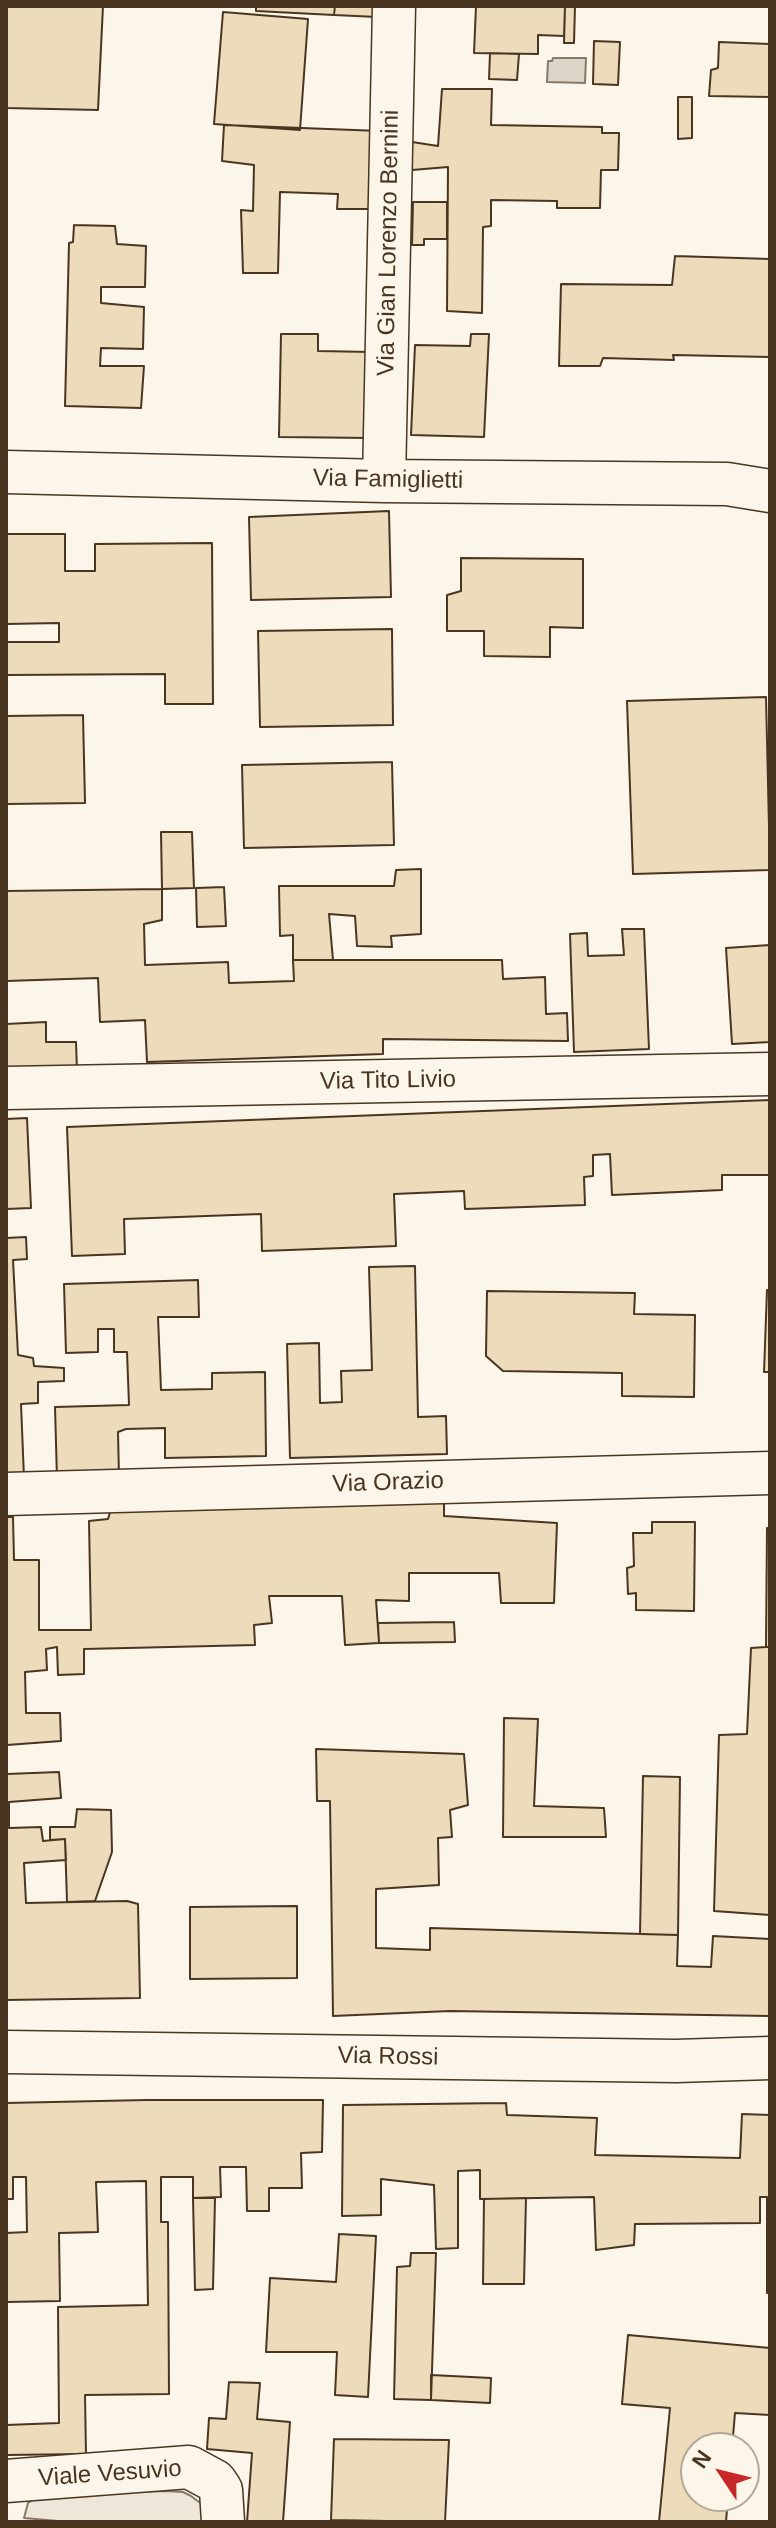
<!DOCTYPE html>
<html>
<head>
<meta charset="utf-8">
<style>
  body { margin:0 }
  #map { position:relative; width:776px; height:2528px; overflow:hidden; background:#fbf6e9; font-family:Helvetica,sans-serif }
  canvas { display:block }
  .frame { position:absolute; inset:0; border:8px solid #4a3520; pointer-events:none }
  .north { position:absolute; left:680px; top:2432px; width:80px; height:80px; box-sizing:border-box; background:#fbf6e9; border:2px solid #b4a999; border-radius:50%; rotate:305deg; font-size:22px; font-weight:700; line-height:32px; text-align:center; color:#4a3520 }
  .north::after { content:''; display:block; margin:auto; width:28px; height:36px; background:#c62828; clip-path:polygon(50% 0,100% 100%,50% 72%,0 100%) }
</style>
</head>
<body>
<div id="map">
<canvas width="776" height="2528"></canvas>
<div class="frame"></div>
<div class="north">N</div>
</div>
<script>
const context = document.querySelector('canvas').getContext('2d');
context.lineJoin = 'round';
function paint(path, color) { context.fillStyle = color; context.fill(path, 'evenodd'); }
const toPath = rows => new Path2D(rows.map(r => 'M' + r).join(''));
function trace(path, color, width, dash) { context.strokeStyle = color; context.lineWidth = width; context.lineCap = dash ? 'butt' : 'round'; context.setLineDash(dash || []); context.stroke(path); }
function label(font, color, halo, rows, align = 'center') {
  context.font = font + ' Helvetica,sans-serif'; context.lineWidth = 6; context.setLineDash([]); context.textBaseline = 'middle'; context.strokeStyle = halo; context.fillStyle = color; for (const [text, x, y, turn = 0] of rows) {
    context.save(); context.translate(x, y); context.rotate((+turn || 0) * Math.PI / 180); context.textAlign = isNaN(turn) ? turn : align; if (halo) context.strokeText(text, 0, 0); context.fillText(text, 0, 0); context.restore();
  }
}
const green = toPath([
  [166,2491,183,2492,191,2496,203,2505,210,2522,69,2522,24,2518,28,2503,42,2494,166,2491]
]);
const water = toPath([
  [553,58,586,58,585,83,547,82,548,61,552,61,553,58]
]);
const building = toPath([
  [6,6,103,6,98,110,6,108,6,6],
  [256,6,335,6,334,15,256,11,256,6],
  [335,6,377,6,377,17,334,15,335,6],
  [476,6,565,6,564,36,538,35,538,54,474,53,476,6],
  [565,6,575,6,574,43,564,43,565,6],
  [223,12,308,19,300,130,214,124,223,12],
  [594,41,620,42,618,85,593,84,594,41],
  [719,42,770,44,770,97,709,96,711,70,718,68,719,42],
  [490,53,519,54,517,80,489,79,490,53],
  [442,89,492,89,491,125,602,127,602,133,619,133,618,170,601,170,600,208,557,208,557,201,491,200,491,226,483,227,482,313,447,311,448,167,412,170,412,142,438,146,442,89],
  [678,97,692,97,692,138,678,139,678,97],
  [224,125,380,131,379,209,337,209,338,194,280,192,278,273,243,273,241,210,253,211,254,165,222,161,224,125],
  [413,202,447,202,447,239,424,239,424,245,412,245,413,202],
  [74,225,115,226,117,244,146,246,145,287,101,287,101,303,144,307,143,349,101,348,100,366,144,366,141,408,65,406,69,243,73,242,74,225],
  [675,256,770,259,770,357,673,355,674,360,603,358,600,366,559,366,561,284,672,285,675,256],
  [281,334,318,334,318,351,372,352,372,438,279,437,281,334],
  [471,334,489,334,484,437,411,435,415,345,470,346,471,334],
  [389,511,391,597,251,600,249,517,389,511],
  [7,534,65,534,65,571,95,571,95,544,212,543,213,704,165,704,165,674,6,675,6,642,59,642,59,623,7,624,7,534],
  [461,558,583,559,583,628,550,627,550,657,484,656,484,631,447,631,447,595,461,591,461,558],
  [392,629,393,725,260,727,258,631,392,629],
  [766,697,770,870,633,874,627,701,766,697],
  [83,715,85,803,6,804,6,716,83,715],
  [392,762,394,845,244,848,242,765,392,762],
  [161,832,192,832,194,888,162,889,161,832],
  [421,869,421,934,391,936,392,947,357,946,355,916,329,914,333,960,293,960,293,935,280,936,279,886,394,886,396,870,421,869],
  [224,887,226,926,197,927,196,888,224,887],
  [162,889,162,920,144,924,145,965,228,962,229,983,294,981,293,960,502,960,503,979,545,977,546,1014,567,1013,568,1041,383,1039,383,1054,147,1062,145,1020,100,1022,98,978,6,981,6,891,162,889],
  [622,929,644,929,649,1049,574,1052,570,934,587,933,588,956,624,955,622,929],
  [770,945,770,1042,732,1044,726,948,770,945],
  [46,1022,46,1042,76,1042,77,1071,6,1073,6,1024,46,1022],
  [770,1100,770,1175,722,1175,722,1190,612,1195,610,1154,593,1155,593,1176,584,1177,585,1205,465,1209,464,1191,394,1194,396,1246,262,1251,261,1214,124,1219,125,1254,72,1256,67,1127,770,1100],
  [27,1118,31,1208,6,1209,6,1119,27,1118],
  [26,1237,27,1259,13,1260,18,1355,33,1358,34,1366,64,1368,64,1381,38,1382,38,1403,21,1404,24,1478,6,1478,6,1238,26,1237],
  [415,1266,418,1417,446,1416,447,1454,290,1458,287,1344,319,1343,320,1403,342,1402,341,1371,372,1370,369,1267,415,1266],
  [198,1280,199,1317,158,1317,161,1390,212,1389,212,1373,265,1372,266,1456,165,1458,165,1428,126,1429,118,1432,119,1477,57,1479,55,1407,129,1405,127,1352,114,1352,114,1329,98,1329,98,1352,66,1353,64,1284,198,1280],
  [767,1290,770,1290,770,1372,764,1372,767,1290],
  [487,1291,635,1293,634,1314,695,1315,694,1397,622,1396,622,1373,503,1371,486,1356,487,1291],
  [444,1502,444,1516,557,1523,554,1603,501,1603,499,1573,409,1573,409,1601,376,1600,379,1643,345,1645,342,1596,269,1596,272,1623,254,1625,255,1645,84,1649,84,1674,58,1675,57,1647,46,1649,47,1670,25,1672,26,1713,60,1713,61,1741,7,1745,7,1774,59,1772,61,1798,9,1802,9,1828,41,1827,43,1841,65,1839,66,1860,24,1863,26,1903,127,1901,138,1904,140,1998,6,2000,6,1517,13,1517,14,1560,39,1560,39,1630,91,1630,89,1521,108,1519,111,1509,444,1502],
  [652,1522,695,1522,694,1611,636,1610,636,1593,628,1594,627,1568,634,1566,633,1533,652,1533,652,1522],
  [767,1528,770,1528,770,1647,766,1647,767,1528],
  [454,1622,455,1642,379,1643,378,1623,454,1622],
  [766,1647,770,1647,770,1915,714,1911,719,1735,747,1734,751,1648,766,1647],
  [504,1718,538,1719,534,1806,604,1808,606,1837,503,1837,504,1718],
  [316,1749,464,1754,468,1805,450,1810,452,1837,438,1838,439,1885,376,1889,376,1948,430,1950,430,1928,678,1935,677,1966,711,1967,713,1936,770,1939,770,2016,450,2011,333,2016,330,1801,317,1801,316,1749],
  [643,1776,680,1777,678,1935,640,1934,643,1776],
  [77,1809,111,1810,112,1852,95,1901,67,1902,65,1839,50,1840,50,1827,75,1827,77,1809],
  [297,1906,297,1978,190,1979,190,1907,297,1906],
  [147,2100,323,2100,322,2152,301,2153,302,2188,269,2188,269,2211,247,2211,246,2167,220,2167,221,2197,193,2198,193,2177,161,2177,161,2222,168,2222,169,2394,85,2395,86,2454,6,2455,6,2425,59,2423,58,2307,148,2305,146,2181,96,2182,98,2232,59,2233,60,2301,6,2302,6,2233,27,2232,26,2177,13,2177,13,2199,6,2199,6,2103,147,2100],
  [506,2103,507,2115,597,2118,595,2155,740,2158,742,2114,770,2115,770,2293,767,2293,767,2197,760,2197,760,2223,635,2224,634,2245,596,2250,594,2197,480,2199,480,2170,458,2171,458,2248,436,2249,434,2185,381,2179,381,2215,342,2216,343,2105,506,2103],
  [193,2198,215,2198,213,2289,195,2290,193,2198],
  [526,2198,524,2284,483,2284,484,2199,526,2198],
  [339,2234,376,2236,368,2397,335,2395,337,2352,266,2352,270,2278,336,2282,339,2234],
  [411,2253,436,2253,431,2400,394,2399,397,2267,410,2266,411,2253],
  [628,2335,770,2348,770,2415,735,2413,732,2448,696,2448,696,2496,728,2496,726,2522,659,2522,670,2408,622,2404,628,2335],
  [431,2375,491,2378,490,2403,431,2400,431,2375],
  [229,2382,260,2383,257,2419,290,2422,283,2522,247,2522,252,2453,207,2449,209,2418,226,2419,229,2382],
  [334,2439,449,2440,445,2522,331,2520,334,2439]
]);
const minor = toPath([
  [6,472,384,481,727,484,770,491],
  [384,481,394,6],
  [6,1088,770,1074],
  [6,1494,770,1473],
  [6,2052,676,2061,770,2058],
  [6,2481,189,2467,215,2481,221,2490,223,2522]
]);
const streetNames = [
  ["Via Gian Lorenzo Bernini",389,243,-89],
  ["Via Famiglietti",388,480,1],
  ["Via Tito Livio",388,1081,-1],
  ["Via Orazio",388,1483,-2],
  ["Via Rossi",388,2057,1],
  ["Viale Vesuvio",110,2474,-4]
];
paint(green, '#ede6d9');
trace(green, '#887966', 2);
paint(water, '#dcd4c6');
trace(water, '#887966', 2);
paint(building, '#ecdcbc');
trace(building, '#4a3520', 2);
trace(minor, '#4a3520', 45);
trace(minor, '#fbf6e9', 42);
label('24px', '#4a3520', '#fbf6e9', streetNames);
</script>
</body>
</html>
